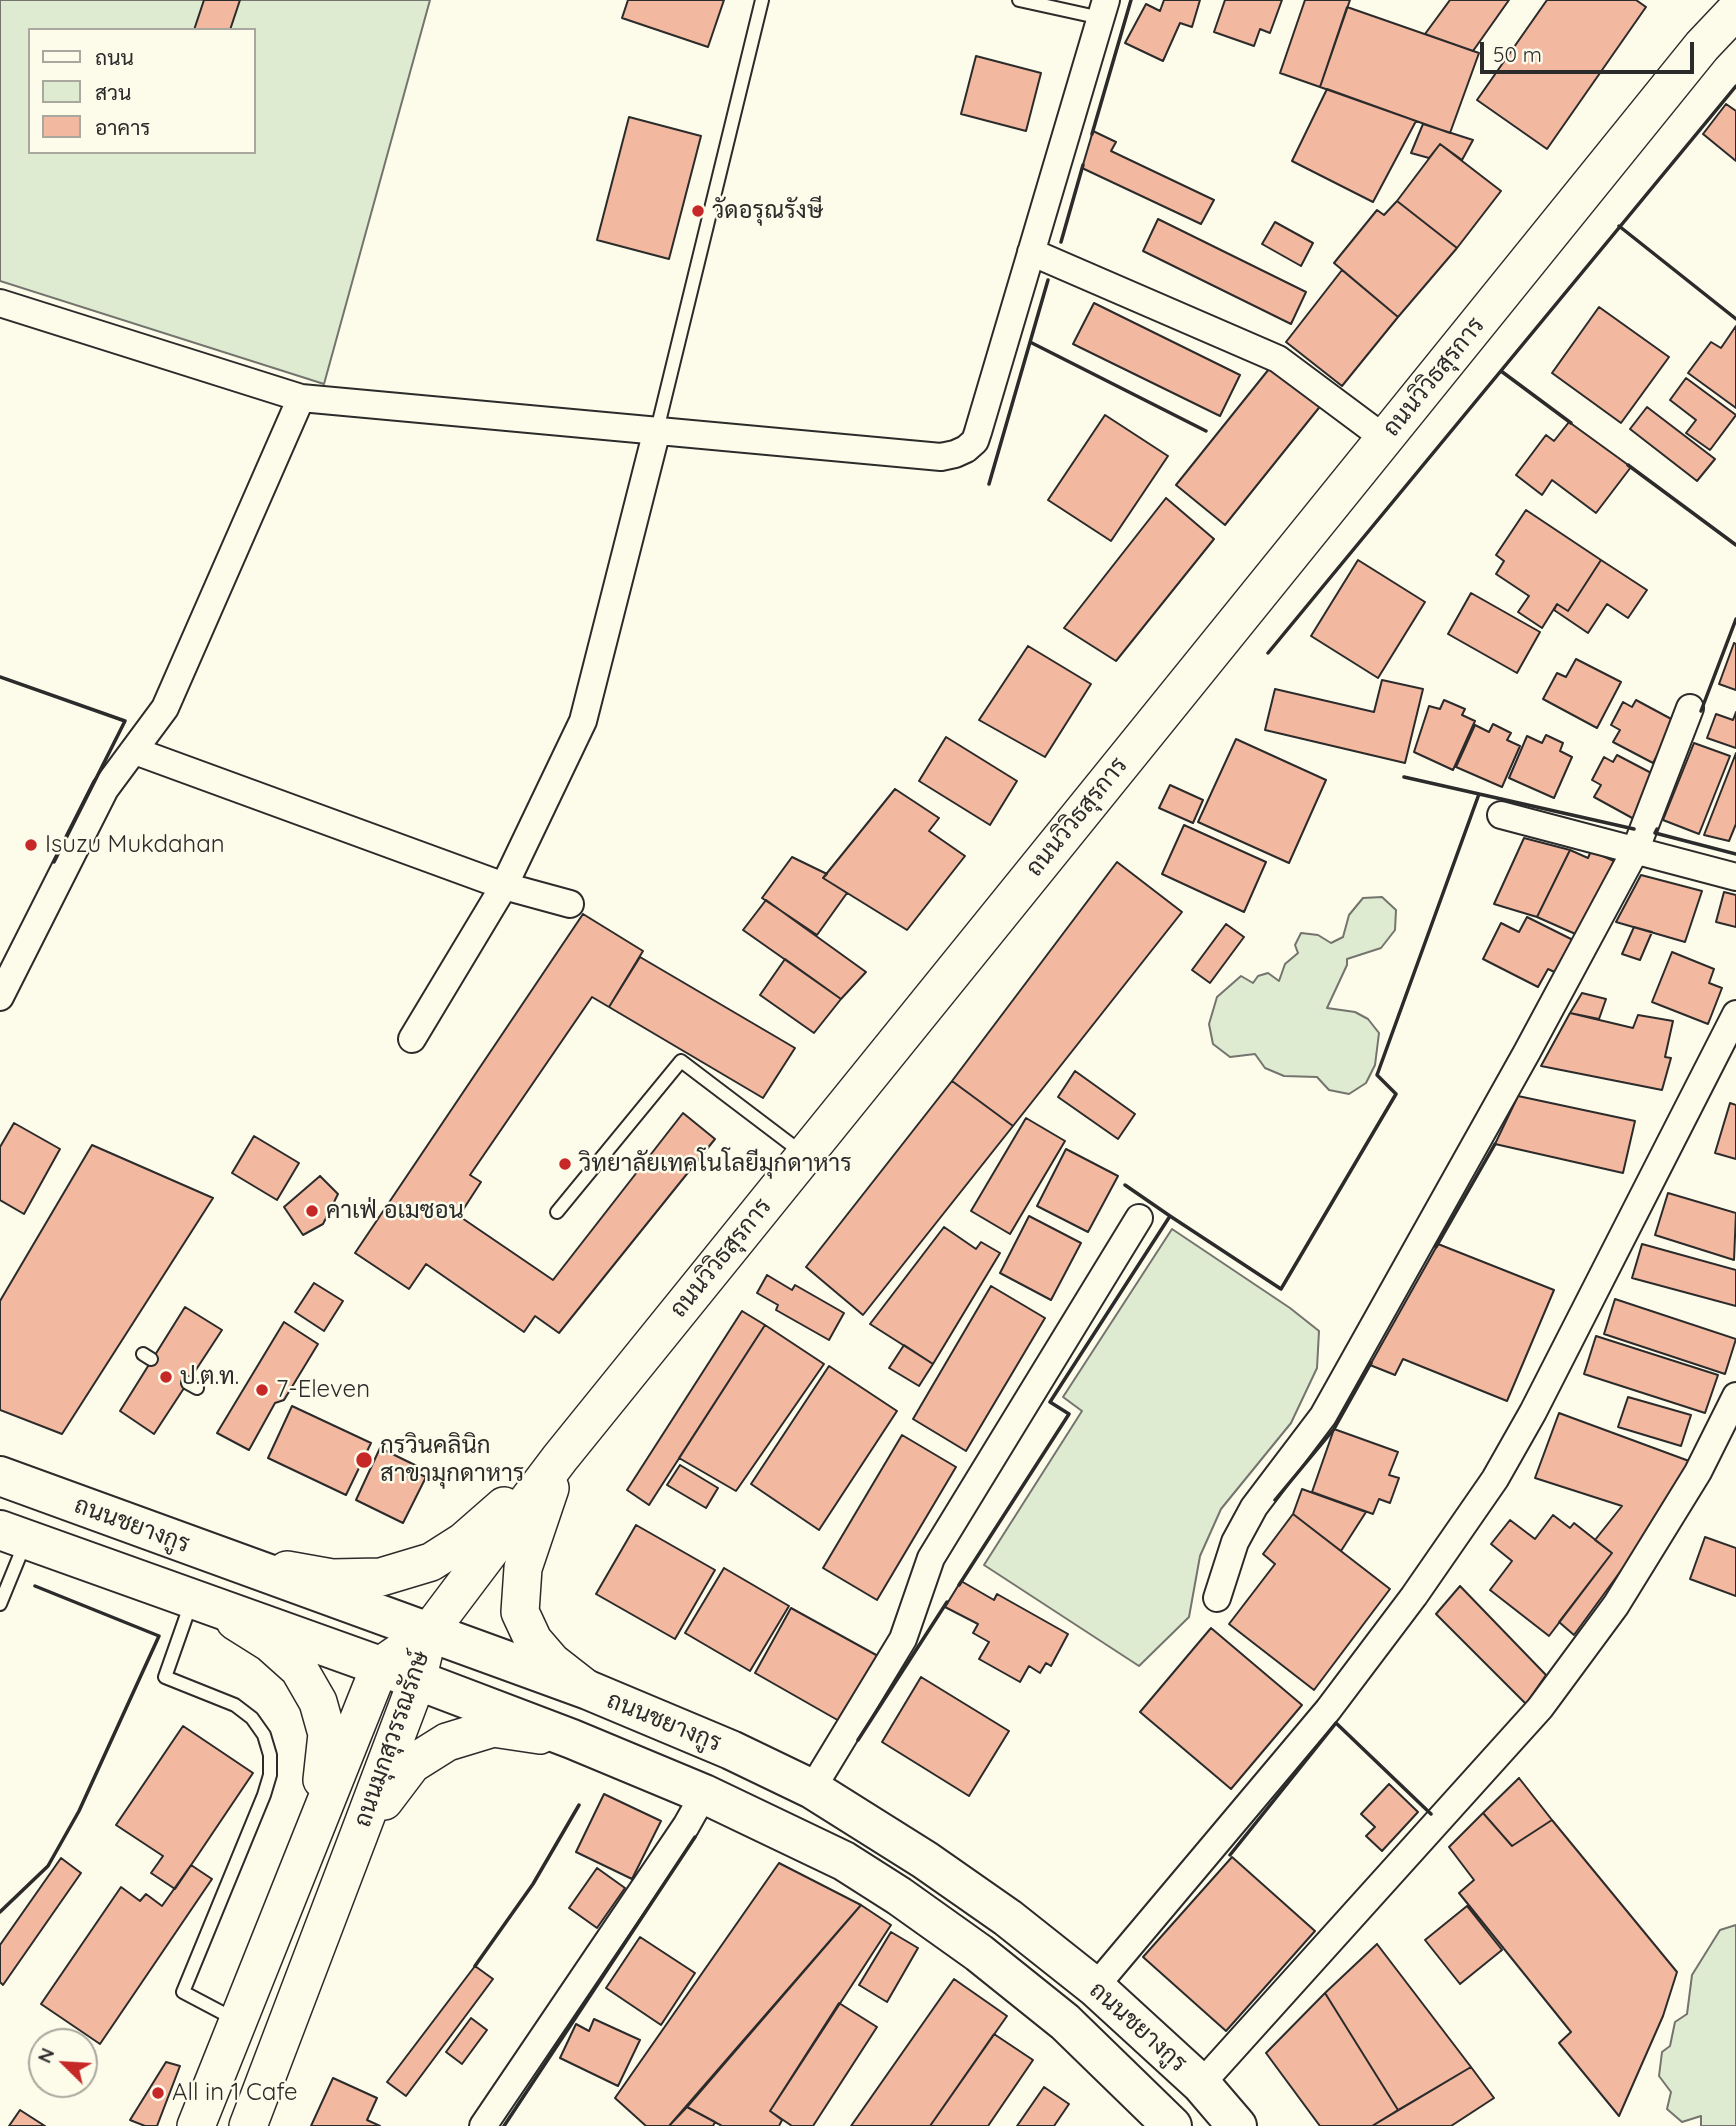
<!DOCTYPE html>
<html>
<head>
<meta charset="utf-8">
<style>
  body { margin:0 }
  #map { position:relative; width:1736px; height:2126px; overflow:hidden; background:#fdfbea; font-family:Quicksand,Sarabun,sans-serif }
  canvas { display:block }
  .legend { position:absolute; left:28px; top:28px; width:228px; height:126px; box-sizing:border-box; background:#fdfbea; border:2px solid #a9a89e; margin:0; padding:9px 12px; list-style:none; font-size:21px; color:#2b2b2b }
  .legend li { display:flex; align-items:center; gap:14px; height:35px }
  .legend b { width:35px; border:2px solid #a9a89e }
  .north { position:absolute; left:28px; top:2028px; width:70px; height:70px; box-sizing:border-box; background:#fdfbea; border:2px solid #a9a89e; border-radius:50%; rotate:294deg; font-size:19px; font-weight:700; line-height:28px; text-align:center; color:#2b2b2b }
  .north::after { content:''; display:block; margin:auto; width:24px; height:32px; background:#c62828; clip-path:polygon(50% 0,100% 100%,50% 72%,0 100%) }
  .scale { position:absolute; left:1480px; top:42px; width:214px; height:32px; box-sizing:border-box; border:4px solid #2b2b2b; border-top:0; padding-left:9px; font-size:21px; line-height:24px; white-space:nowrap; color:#2b2b2b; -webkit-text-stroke:5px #fdfbea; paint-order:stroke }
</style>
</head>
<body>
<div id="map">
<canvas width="1736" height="2126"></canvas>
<ul class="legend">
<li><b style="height:9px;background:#fdfbea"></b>ถนน</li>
<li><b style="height:19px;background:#deebd1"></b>สวน</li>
<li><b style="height:19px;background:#f2b8a0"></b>อาคาร</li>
</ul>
<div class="north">N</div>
<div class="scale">50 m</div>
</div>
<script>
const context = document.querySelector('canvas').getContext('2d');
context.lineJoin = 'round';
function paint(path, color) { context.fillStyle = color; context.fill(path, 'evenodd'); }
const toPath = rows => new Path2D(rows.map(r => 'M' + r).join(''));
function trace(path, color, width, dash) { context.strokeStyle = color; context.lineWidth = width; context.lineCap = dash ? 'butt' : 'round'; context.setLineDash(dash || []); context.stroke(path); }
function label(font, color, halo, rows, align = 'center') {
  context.font = font + ' Quicksand,Sarabun,sans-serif'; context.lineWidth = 5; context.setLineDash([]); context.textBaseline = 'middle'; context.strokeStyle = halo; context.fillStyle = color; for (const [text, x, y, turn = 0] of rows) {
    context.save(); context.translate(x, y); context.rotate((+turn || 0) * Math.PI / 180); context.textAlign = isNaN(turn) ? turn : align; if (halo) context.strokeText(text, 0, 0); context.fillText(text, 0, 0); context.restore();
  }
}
const green = toPath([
  [0,0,430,0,324,384,0,281,0,0],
  [30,30,254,30,254,152,30,152,30,30],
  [1382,897,1396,910,1395,930,1381,948,1347,959,1347,965,1327,1008,1355,1012,1368,1019,1379,1033,1375,1065,1366,1083,1349,1094,1329,1090,1317,1077,1284,1076,1265,1068,1255,1054,1230,1057,1213,1044,1209,1024,1217,997,1241,976,1253,983,1258,976,1268,973,1279,981,1285,964,1298,953,1295,945,1301,933,1318,935,1331,943,1343,937,1349,915,1363,898,1382,897],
  [1172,1229,1290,1308,1319,1331,1317,1368,1291,1423,1221,1509,1200,1556,1189,1617,1139,1666,984,1565,1082,1411,1063,1397,1172,1229],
  [1736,1925,1736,2126,1701,2126,1701,2116,1682,2122,1667,2109,1671,2092,1659,2076,1662,2052,1670,2046,1675,2022,1687,2014,1692,1975,1720,1930,1736,1925]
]);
const building = toPath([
  [204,0,240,0,230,30,194,30,204,0],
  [628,0,724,0,708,47,622,18,628,0],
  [1164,0,1200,0,1192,27,1180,23,1163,61,1125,43,1146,4,1160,11,1164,0],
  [1225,0,1282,0,1270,33,1260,29,1254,46,1214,32,1225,0],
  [1305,0,1350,0,1320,87,1280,73,1305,0],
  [1450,0,1509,0,1473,51,1425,34,1450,0],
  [1547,0,1636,0,1646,7,1547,149,1477,100,1547,0],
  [1347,7,1479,53,1450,133,1320,87,1347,7],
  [976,56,1041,73,1026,131,961,114,976,56],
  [1327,89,1416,121,1373,202,1292,161,1327,89],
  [1726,104,1736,111,1736,161,1703,134,1726,104],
  [629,117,701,136,669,259,597,240,629,117],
  [1423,124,1473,140,1462,160,1440,144,1429,158,1411,153,1423,124],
  [1093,131,1116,142,1111,151,1214,200,1201,224,1082,168,1093,131],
  [1440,144,1501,191,1457,248,1397,201,1440,144],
  [1397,201,1457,248,1398,317,1334,263,1377,210,1384,215,1397,201],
  [1158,219,1306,292,1291,324,1143,251,1158,219],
  [1275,222,1313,243,1301,266,1262,244,1275,222],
  [1342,270,1398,317,1342,386,1286,342,1342,270],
  [1094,303,1240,375,1220,416,1073,344,1094,303],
  [1599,307,1669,357,1621,423,1552,373,1599,307],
  [1736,326,1736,408,1688,373,1711,342,1721,348,1736,326],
  [1273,364,1322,404,1225,525,1176,485,1273,364],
  [1686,378,1736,415,1710,450,1686,433,1696,420,1670,400,1686,378],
  [1647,407,1715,459,1697,481,1630,429,1647,407],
  [1105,415,1168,456,1111,541,1048,500,1105,415],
  [1569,422,1631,467,1596,513,1552,480,1542,495,1516,475,1546,435,1554,441,1569,422],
  [1166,498,1214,539,1116,661,1064,628,1166,498],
  [1526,510,1601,560,1568,611,1557,604,1542,628,1518,612,1529,596,1496,574,1504,561,1496,555,1526,510],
  [1358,560,1425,602,1378,678,1311,636,1358,560],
  [1601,560,1647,590,1628,618,1607,604,1588,633,1554,610,1557,604,1568,611,1601,560],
  [1471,593,1540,632,1517,673,1448,634,1471,593],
  [1734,643,1736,644,1736,690,1719,684,1734,643],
  [1028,646,1091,684,1045,757,979,720,1028,646],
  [1576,659,1621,682,1597,728,1543,699,1557,673,1566,677,1576,659],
  [1382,680,1423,689,1405,763,1265,730,1275,689,1374,712,1382,680],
  [1444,700,1465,709,1462,715,1475,721,1453,770,1414,752,1429,706,1440,709,1444,700],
  [1636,700,1675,721,1653,763,1613,742,1620,730,1611,725,1623,702,1632,707,1636,700],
  [1736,712,1736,748,1707,738,1716,714,1733,720,1736,712],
  [1493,724,1511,733,1507,740,1520,746,1502,787,1456,767,1475,725,1489,732,1493,724],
  [1546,735,1563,743,1560,751,1572,757,1554,798,1509,778,1527,736,1542,743,1546,735],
  [946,737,1017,781,990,825,919,781,946,737],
  [1236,739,1326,780,1289,863,1198,822,1236,739],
  [1694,743,1730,756,1699,834,1663,820,1694,743],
  [1736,753,1736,824,1729,841,1704,835,1736,753],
  [1617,755,1657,776,1634,819,1594,797,1601,785,1592,780,1604,757,1613,762,1617,755],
  [1170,785,1203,800,1193,823,1159,808,1170,785],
  [895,789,939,818,929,831,965,856,907,930,823,878,895,789],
  [1184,825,1266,862,1244,912,1162,874,1184,825],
  [1524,838,1570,850,1537,917,1494,904,1524,838],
  [1570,850,1588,858,1591,851,1614,861,1580,936,1537,917,1570,850],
  [792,857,827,874,823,878,847,893,817,935,762,898,792,857],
  [1117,862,1182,912,1013,1126,952,1081,1117,862],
  [1641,875,1702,891,1685,942,1616,922,1641,875],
  [1724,892,1736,895,1736,927,1716,922,1724,892],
  [766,900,866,972,841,999,743,930,766,900],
  [583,914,643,951,609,1007,592,997,470,1175,481,1182,459,1216,553,1280,683,1113,715,1139,559,1333,535,1316,524,1332,426,1264,409,1289,355,1253,583,914],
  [1527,917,1575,941,1559,974,1548,969,1538,987,1483,959,1501,923,1519,932,1527,917],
  [1226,924,1244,937,1210,983,1192,970,1226,924],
  [1634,927,1652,932,1640,960,1622,954,1634,927],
  [1672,952,1714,969,1709,983,1722,988,1708,1024,1652,1002,1672,952],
  [640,957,795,1048,763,1098,609,1007,640,957],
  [785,959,841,999,814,1033,760,995,785,959],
  [1582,993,1606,999,1599,1019,1570,1013,1582,993],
  [1570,1013,1633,1028,1638,1015,1673,1021,1665,1057,1671,1058,1662,1090,1541,1066,1570,1013],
  [1075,1071,1135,1114,1118,1139,1058,1097,1075,1071],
  [952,1081,1013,1126,863,1315,806,1267,952,1081],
  [1518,1096,1635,1121,1623,1173,1495,1144,1518,1096],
  [1730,1103,1736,1105,1736,1159,1715,1153,1730,1103],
  [1026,1118,1065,1141,1010,1234,971,1211,1026,1118],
  [14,1123,60,1149,24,1214,0,1200,0,1147,14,1123],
  [254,1136,299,1163,277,1200,232,1173,254,1136],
  [92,1145,213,1198,62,1434,0,1410,0,1301,92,1145],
  [1066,1149,1118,1176,1088,1232,1037,1206,1066,1149],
  [320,1176,338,1194,323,1224,303,1235,284,1207,320,1176],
  [1668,1193,1736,1213,1734,1260,1655,1235,1668,1193],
  [1029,1216,1081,1243,1051,1300,1000,1273,1029,1216],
  [944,1227,976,1249,981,1242,1000,1253,933,1364,870,1324,944,1227],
  [1438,1244,1554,1290,1507,1401,1403,1359,1395,1375,1370,1365,1438,1244],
  [1642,1244,1736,1270,1736,1306,1632,1278,1642,1244],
  [767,1275,792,1290,795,1285,844,1313,829,1340,776,1310,778,1305,757,1293,767,1275],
  [314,1283,343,1301,324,1331,295,1312,314,1283],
  [991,1286,1045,1318,966,1451,913,1419,991,1286],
  [1615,1299,1736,1339,1725,1374,1604,1334,1615,1299],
  [185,1307,222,1330,154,1434,120,1411,185,1307],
  [742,1311,765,1325,649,1505,627,1490,742,1311],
  [284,1322,318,1344,284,1400,275,1403,249,1450,217,1433,284,1322],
  [765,1325,824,1364,736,1491,679,1458,765,1325],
  [1596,1336,1718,1375,1705,1413,1584,1374,1596,1336],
  [904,1345,933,1364,919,1386,889,1368,904,1345],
  [829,1366,897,1411,819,1530,751,1484,829,1366],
  [1628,1397,1691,1415,1681,1446,1618,1427,1628,1397],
  [292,1406,371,1443,346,1495,268,1458,292,1406],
  [1559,1413,1689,1461,1650,1531,1574,1635,1559,1622,1612,1553,1595,1540,1622,1506,1535,1478,1559,1413],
  [1334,1429,1398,1452,1389,1475,1399,1478,1390,1503,1379,1499,1373,1514,1312,1492,1334,1429],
  [902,1435,956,1467,877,1600,823,1568,902,1435],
  [380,1448,421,1468,419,1474,426,1477,403,1523,356,1500,380,1448],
  [680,1465,718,1488,706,1508,667,1485,680,1465],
  [1302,1489,1366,1512,1341,1551,1293,1514,1302,1489],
  [1293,1514,1390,1589,1314,1690,1229,1624,1275,1564,1263,1554,1293,1514],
  [1553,1515,1570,1528,1574,1523,1612,1553,1549,1636,1490,1590,1512,1561,1491,1544,1510,1520,1535,1539,1553,1515],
  [636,1525,715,1570,675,1639,596,1594,636,1525],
  [1705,1537,1736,1548,1736,1596,1690,1579,1705,1537],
  [724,1568,789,1606,750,1671,685,1633,724,1568],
  [961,1581,994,1600,997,1594,1068,1634,1051,1666,1046,1663,1040,1673,1029,1666,1020,1682,979,1659,989,1642,973,1633,978,1624,945,1607,961,1581],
  [1460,1586,1546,1675,1526,1704,1436,1614,1460,1586],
  [791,1608,878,1656,841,1722,755,1673,791,1608],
  [1211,1628,1302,1705,1231,1789,1140,1712,1211,1628],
  [921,1677,1009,1731,969,1796,882,1742,921,1677],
  [183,1726,253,1773,175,1889,151,1873,163,1856,116,1825,183,1726],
  [1519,1778,1552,1820,1512,1846,1483,1813,1519,1778],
  [1389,1784,1418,1812,1382,1851,1366,1836,1375,1827,1361,1814,1389,1784],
  [604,1794,661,1821,632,1879,576,1852,604,1794],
  [1483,1813,1512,1846,1552,1820,1677,1972,1663,2016,1619,2116,1559,2043,1571,2032,1459,1893,1474,1880,1449,1847,1483,1813],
  [1232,1857,1315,1931,1226,2031,1143,1957,1232,1857],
  [61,1858,81,1873,3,1985,0,1982,0,1945,61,1858],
  [779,1863,861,1905,669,2126,646,2126,615,2098,779,1863],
  [191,1865,212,1879,100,2044,41,2004,121,1887,140,1901,146,1894,162,1906,191,1865],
  [597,1868,625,1888,597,1928,569,1908,597,1868],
  [861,1905,891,1925,770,2111,782,2120,779,2126,722,2126,687,2107,861,1905],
  [1467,1906,1502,1950,1460,1984,1425,1940,1467,1906],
  [891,1932,918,1948,887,2002,859,1985,891,1932],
  [640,1937,695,1973,661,2025,606,1988,640,1937],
  [1377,1944,1471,2067,1398,2110,1325,1993,1377,1944],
  [475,1966,493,1979,406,2096,387,2082,475,1966],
  [954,1979,1007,2016,930,2126,851,2126,954,1979],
  [1325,1993,1398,2110,1372,2126,1320,2126,1266,2053,1325,1993],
  [839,2003,877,2027,813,2126,792,2126,770,2111,839,2003],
  [471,2018,487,2030,462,2064,446,2052,471,2018],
  [594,2019,640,2040,618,2086,560,2058,576,2024,589,2031,594,2019],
  [994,2034,1033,2060,988,2126,930,2126,994,2034],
  [166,2062,180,2066,157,2126,145,2126,130,2120,166,2062],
  [1471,2067,1494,2098,1451,2126,1372,2126,1471,2067],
  [333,2078,377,2098,367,2120,380,2126,311,2126,333,2078],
  [1044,2087,1069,2104,1054,2126,1017,2126,1044,2087],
  [687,2107,715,2122,713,2126,669,2126,687,2107],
  [20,2110,45,2126,9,2126,20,2110]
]);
const lane = toPath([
  [1019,0,1101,18],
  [657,430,762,0],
  [557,1212,681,1061,801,1152],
  [143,1354,151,1359],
  [188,1383,197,1388],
  [191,1603,165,1677,235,1705,252,1718,264,1735,270,1755,270,1775,264,1795,183,1992,236,2020],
  [0,1604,25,1543]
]);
const street = toPath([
  [1031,252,1278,359,1384,438],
  [0,303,301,398,941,457,955,454,966,449,975,441,978,432,1106,0],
  [135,751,504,886,570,904],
  [1501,815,1736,877],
  [0,997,105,789,165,708,301,398],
  [412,1039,504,886,583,721,657,430],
  [1217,1598,1235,1542,1254,1507,1323,1416,1527,1052,1635,851,1690,708],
  [812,1789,903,1639,931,1558,1139,1218],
  [1095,1987,1328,1710,1414,1596,1495,1479,1533,1412,1736,1014],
  [1201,2084,1540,1708,1616,1605,1698,1472,1736,1396],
  [483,2126,686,1826,704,1794]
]);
const secondary = toPath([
  [550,1488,523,1568,520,1612,533,1640,552,1662,584,1687],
  [287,1570,332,1578,381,1577,431,1562,464,1541,504,1506],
  [235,1621,270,1643,299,1669,318,1702,327,1734,322,1780],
  [384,1801,412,1764,447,1742,493,1728,540,1735],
  [196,2126,380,1666,428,1633,560,1458,1702,46,1736,10],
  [248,2126,360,1832,417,1681,424,1651]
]);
const primary = toPath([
  [0,1476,588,1690,731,1750,812,1789,925,1860,1008,1918,1095,1987,1201,2084,1237,2126],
  [0,1530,380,1666,572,1739,704,1794,844,1861,899,1896,979,1953,1065,2022,1172,2126]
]);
const wall = toPath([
  [1092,134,1131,0],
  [1619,226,1736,319],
  [1061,242,1083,165],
  [1030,342,1206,431],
  [1501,371,1571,423],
  [1628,465,1736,545],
  [989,484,1048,280],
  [1268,653,1736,86],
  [0,677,125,721,54,862],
  [1701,711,1736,619],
  [1404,777,1634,829],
  [1657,829,1655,833,1736,854],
  [1170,1216,1281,1289,1396,1094,1377,1075,1479,794],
  [1436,1247,1495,1144],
  [1275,1500,1334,1429,1371,1363],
  [959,1585,1069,1414,1050,1402,1170,1216,1125,1185],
  [858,1740,947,1602],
  [1230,1855,1336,1723,1431,1814],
  [0,1912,48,1866,79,1811,159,1636,35,1586],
  [475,1966,533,1884,579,1805],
  [504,2126,695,1837]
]);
const markers = [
  [698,211,7,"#c62828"],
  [31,845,7,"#c62828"],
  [565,1164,7,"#c62828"],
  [312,1211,7,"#c62828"],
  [166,1377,7,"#c62828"],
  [262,1390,7,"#c62828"],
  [364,1460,9,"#c62828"],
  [158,2093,7,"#c62828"]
];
const poiNames = [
  ["วัดอรุณรังษี",712,211],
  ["Isuzu Mukdahan",45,845],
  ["วิทยาลัยเทคโนโลยีมุกดาหาร",579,1164],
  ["คาเฟ่ อเมซอน",326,1211],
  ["ป.ต.ท.",180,1377],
  ["7-Eleven",276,1390],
  ["กรวินคลินิก",380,1446],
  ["สาขามุกดาหาร",380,1474],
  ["All in 1 Cafe",172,2093]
];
const streetNames = [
  ["ถนนวิวิธสุรการ",1434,377,-51],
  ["ถนนวิวิธสุรการ",1077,817,-51],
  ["ถนนวิวิธสุรการ",721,1258,-51],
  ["ถนนชยางกูร",132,1525,20],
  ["ถนนชยางกูร",664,1722,22],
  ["ถนนมุกสุวรรณรักษ์",392,1739,-71],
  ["ถนนชยางกูร",1138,2027,42]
];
paint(green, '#deebd1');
trace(green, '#74746e', 2);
paint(building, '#f2b8a0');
trace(building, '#2b2b2b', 2);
trace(lane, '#2b2b2b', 16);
trace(street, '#2b2b2b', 30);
trace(secondary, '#2b2b2b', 40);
trace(primary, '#2b2b2b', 42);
trace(lane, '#fdfbea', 12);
trace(street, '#fdfbea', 26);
trace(secondary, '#fdfbea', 37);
trace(primary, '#fdfbea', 38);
trace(wall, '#2b2b2b', 3.5);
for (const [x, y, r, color] of markers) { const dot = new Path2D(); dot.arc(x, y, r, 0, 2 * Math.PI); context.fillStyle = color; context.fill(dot); trace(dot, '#fdfbea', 2.5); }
label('24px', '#2b2b2b', '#fdfbea', poiNames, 'left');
label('24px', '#2b2b2b', '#fdfbea', streetNames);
</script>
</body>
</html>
